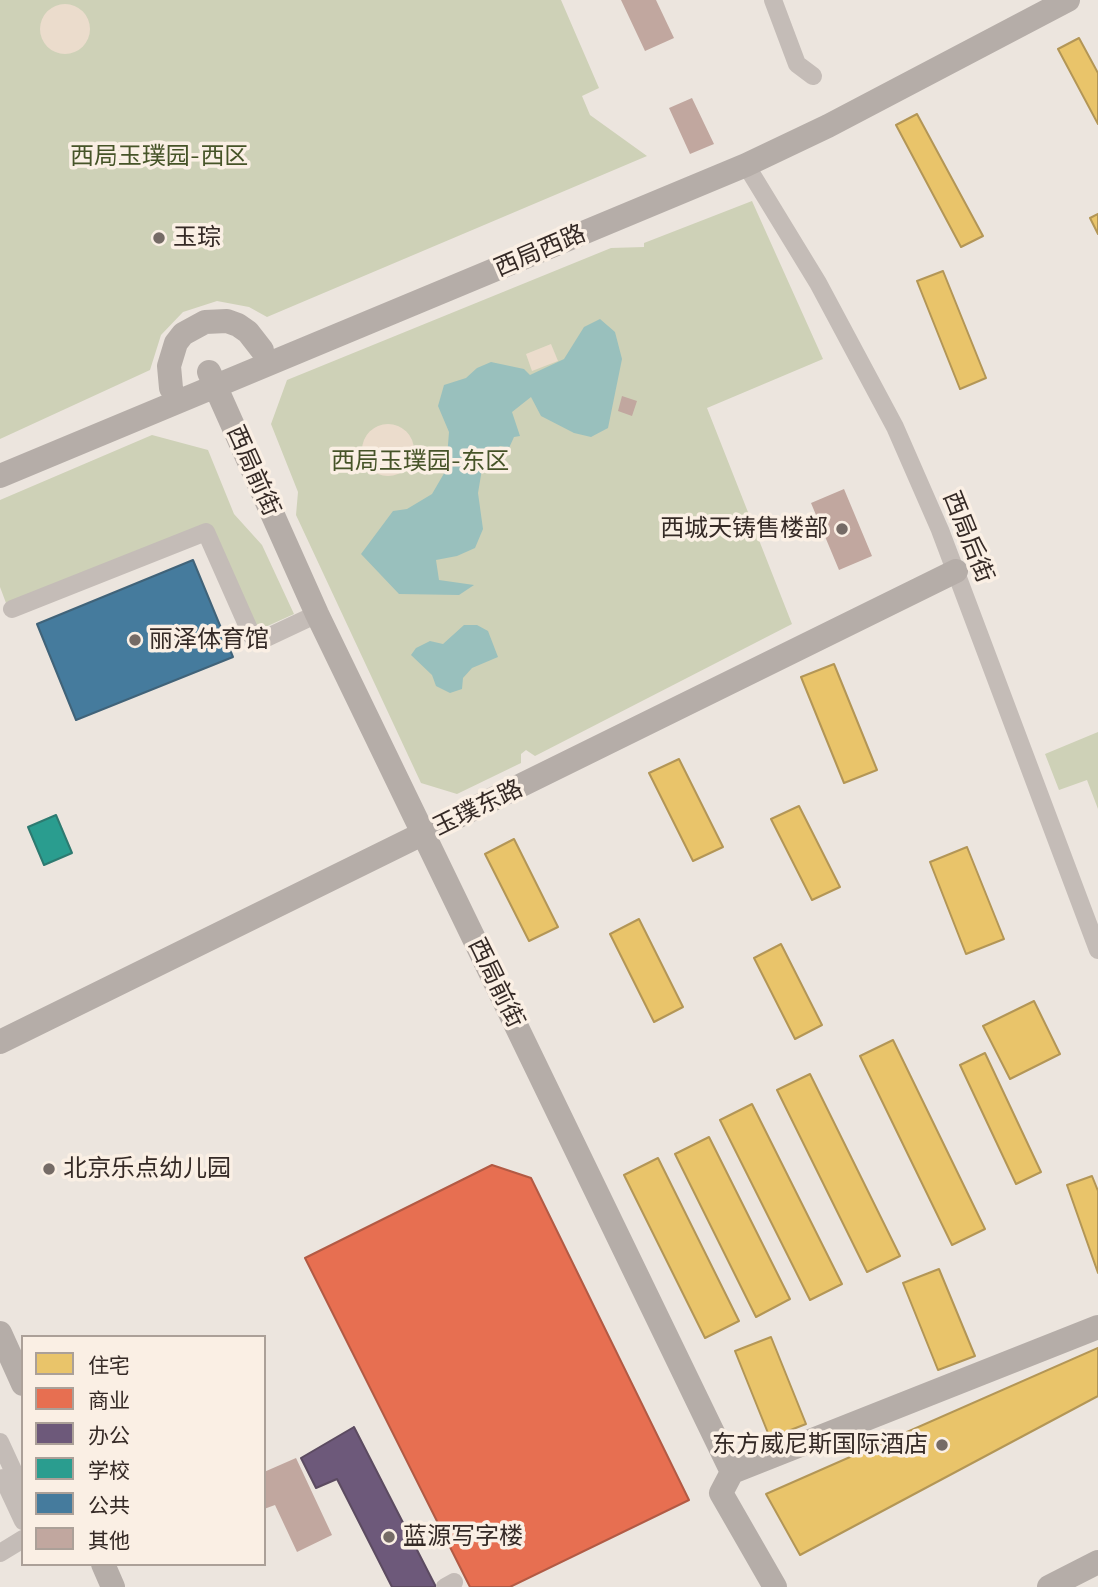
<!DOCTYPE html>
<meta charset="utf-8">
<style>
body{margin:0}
#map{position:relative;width:1098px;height:1587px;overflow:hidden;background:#ece5de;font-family:Mulish,"Noto Sans SC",sans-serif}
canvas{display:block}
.legend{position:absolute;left:21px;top:1335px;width:245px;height:231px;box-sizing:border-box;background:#faefe4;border:2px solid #aba098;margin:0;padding:9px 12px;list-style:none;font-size:21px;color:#352a26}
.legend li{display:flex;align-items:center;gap:14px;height:35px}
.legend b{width:35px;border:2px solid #aba098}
</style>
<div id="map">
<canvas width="1098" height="1587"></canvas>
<ul class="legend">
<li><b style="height:19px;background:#e9c46a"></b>住宅</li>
<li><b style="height:19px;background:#e76f51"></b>商业</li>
<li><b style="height:19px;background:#6d597a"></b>办公</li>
<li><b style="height:19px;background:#2a9d8f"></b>学校</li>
<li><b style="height:19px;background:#457b9d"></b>公共</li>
<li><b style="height:19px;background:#c1a79f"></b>其他</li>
</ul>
</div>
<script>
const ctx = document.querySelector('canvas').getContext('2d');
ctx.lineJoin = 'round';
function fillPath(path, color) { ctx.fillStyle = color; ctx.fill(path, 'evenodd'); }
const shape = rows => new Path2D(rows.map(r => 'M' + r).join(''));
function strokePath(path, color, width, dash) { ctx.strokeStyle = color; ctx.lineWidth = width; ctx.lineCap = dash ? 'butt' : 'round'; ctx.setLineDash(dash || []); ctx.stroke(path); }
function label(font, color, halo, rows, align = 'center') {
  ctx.font = font + ' Mulish,"Noto Sans SC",sans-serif'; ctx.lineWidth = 7; ctx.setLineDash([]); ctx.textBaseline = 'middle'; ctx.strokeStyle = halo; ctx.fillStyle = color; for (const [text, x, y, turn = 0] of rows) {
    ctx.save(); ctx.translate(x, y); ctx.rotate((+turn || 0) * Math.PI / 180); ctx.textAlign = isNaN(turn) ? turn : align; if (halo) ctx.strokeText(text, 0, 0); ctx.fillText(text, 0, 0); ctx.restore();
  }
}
const green = shape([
 [0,0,561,0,599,88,582,96,590,115,647,156,267,317,249,307,217,301,183,312,161,335,150,370,0,439],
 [752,201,823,359,707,408,792,624,535,756,526,750,521,754,521,763,457,794,421,783,296,515,298,492,271,424,287,380,611,248,644,247,644,243],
 [152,435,208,450,234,514,262,545,294,614,261,629,254,628,208,525,6,603,0,587,0,500],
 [1098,732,1098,809,1087,780,1059,790,1045,754]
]);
const plaza = shape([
 '40 29a25 25 0 1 1 50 0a25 25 0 1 1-50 0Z',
 [551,344,558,361,532,371,526,354],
 '362 450a26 26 0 1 1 52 0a26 26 0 1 1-52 0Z'
]);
const water = shape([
 [600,319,615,332,622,359,608,428,591,437,574,433,541,416,531,397,512,412,520,436,514,437,509,448,500,446,483,463,478,493,483,529,475,548,457,556,436,560,439,580,474,585,459,595,399,594,361,554,393,511,407,509,432,494,446,470,449,432,438,406,444,385,466,378,477,368,491,362,524,369,530,375,564,359,584,327],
 [464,625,477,625,488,631,498,657,472,668,463,678,462,689,450,693,436,686,432,675,411,655,416,648,430,641,443,644]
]);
const homes = shape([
 [1079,38,1098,73,1098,124,1058,49,1079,38],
 [917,114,983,236,961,247,896,125,917,114],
 [1098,214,1098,234,1090,218,1098,214],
 [943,271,986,378,960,389,917,281,943,271],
 [834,664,877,770,844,783,801,677,834,664],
 [679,759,723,847,693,861,649,773,679,759],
 [799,806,840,887,812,900,771,819,799,806],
 [514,839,558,927,529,941,485,854,514,839],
 [967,847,1004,939,966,954,930,862,967,847],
 [639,919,683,1007,654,1022,610,934,639,919],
 [781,944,822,1025,795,1039,754,958,781,944],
 [1034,1001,1060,1054,1010,1079,983,1026,1034,1001],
 [893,1040,985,1229,952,1245,860,1056,893,1040],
 [985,1053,1041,1172,1016,1184,960,1065,985,1053],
 [810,1074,900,1256,867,1272,777,1090,810,1074],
 [752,1104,842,1284,810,1300,720,1120,752,1104],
 [709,1137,790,1299,756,1317,675,1154,709,1137],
 [658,1158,739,1321,705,1338,624,1175,658,1158],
 [1092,1176,1098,1191,1098,1273,1067,1185,1092,1176],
 [939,1269,975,1356,938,1370,903,1283,939,1269],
 [771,1337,806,1424,770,1438,735,1351,771,1337],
 [1098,1348,1098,1396,800,1555,766,1494,1098,1348]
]);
const shops = shape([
 [492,1165,531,1178,689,1500,510,1587,470,1587,305,1258,492,1165]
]);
const offices = shape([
 [354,1427,436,1587,392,1587,337,1479,316,1488,301,1458,354,1427]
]);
const schools = shape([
 [56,815,72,853,44,865,28,827,56,815]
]);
const public = shape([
 [193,560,233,657,76,720,37,624,193,560]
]);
const building = shape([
 [621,0,656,0,674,38,645,51],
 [692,98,714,144,690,154,669,108],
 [622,396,637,401,632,416,618,411],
 [844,489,872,556,839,570,811,503],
 [296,1458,332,1535,297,1552,275,1505,264,1509,264,1472]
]);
const street = shape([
 [773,0,797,64,813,76],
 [746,165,818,283,895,427,940,530,1098,950],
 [12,609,206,532,252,636,266,638,317,614],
 [0,1442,23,1492],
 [3,1478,23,1521],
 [0,1553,23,1539],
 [445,1587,454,1582]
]);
const secondary = shape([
 [209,372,317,614,732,1472,721,1493,775,1587],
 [171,388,169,366,176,343,183,334,205,322,227,321,238,325,248,332,262,350],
 [0,476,746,165,828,126,1068,0],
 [0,1042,956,571],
 [0,1333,23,1384],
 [732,1472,1098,1327],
 [103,1564,113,1587],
 [1049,1587,1098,1562]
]);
const markers = [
 [159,238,7,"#756b66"],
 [842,529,7,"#756b66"],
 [135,640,7,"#756b66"],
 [49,1169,7,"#756b66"],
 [942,1445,7,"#756b66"],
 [389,1537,7,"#756b66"]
];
const parkNames = [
 ["西局玉璞园-西区",159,157],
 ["西局玉璞园-东区",420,462]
];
const poiNames = [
 ["玉琮",173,238],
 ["西城天铸售楼部",828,529,"right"],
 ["丽泽体育馆",149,640],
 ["北京乐点幼儿园",63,1169],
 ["东方威尼斯国际酒店",928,1445,"right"],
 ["蓝源写字楼",403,1537]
];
const streetNames = [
 ["西局西路",540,251,-23],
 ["西局前街",253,471,66],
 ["西局后街",968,537,68],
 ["玉璞东路",478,808,-26],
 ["西局前街",496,983,64]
];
fillPath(green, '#ced1b7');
fillPath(plaza, '#ebdccc');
fillPath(water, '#99c0bd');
fillPath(homes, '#e9c46a');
strokePath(homes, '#b39656', 2);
fillPath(shops, '#e76f51');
strokePath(shops, '#b25a44', 2);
fillPath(offices, '#6d597a');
strokePath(offices, '#5c4b61', 2);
fillPath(schools, '#2a9d8f');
strokePath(schools, '#2d7a70', 2);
fillPath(public, '#457b9d');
strokePath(public, '#406379', 2);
fillPath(building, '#c1a79f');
strokePath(street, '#c4bcb7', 18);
strokePath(secondary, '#b5ada8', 24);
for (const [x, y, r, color] of markers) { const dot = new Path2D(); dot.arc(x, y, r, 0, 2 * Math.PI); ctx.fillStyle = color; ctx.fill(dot); strokePath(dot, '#faefe4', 2.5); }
label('24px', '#465428', '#faefe4', parkNames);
label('24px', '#352a26', '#faefe4', poiNames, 'left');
label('24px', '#352a26', '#faefe4', streetNames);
</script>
